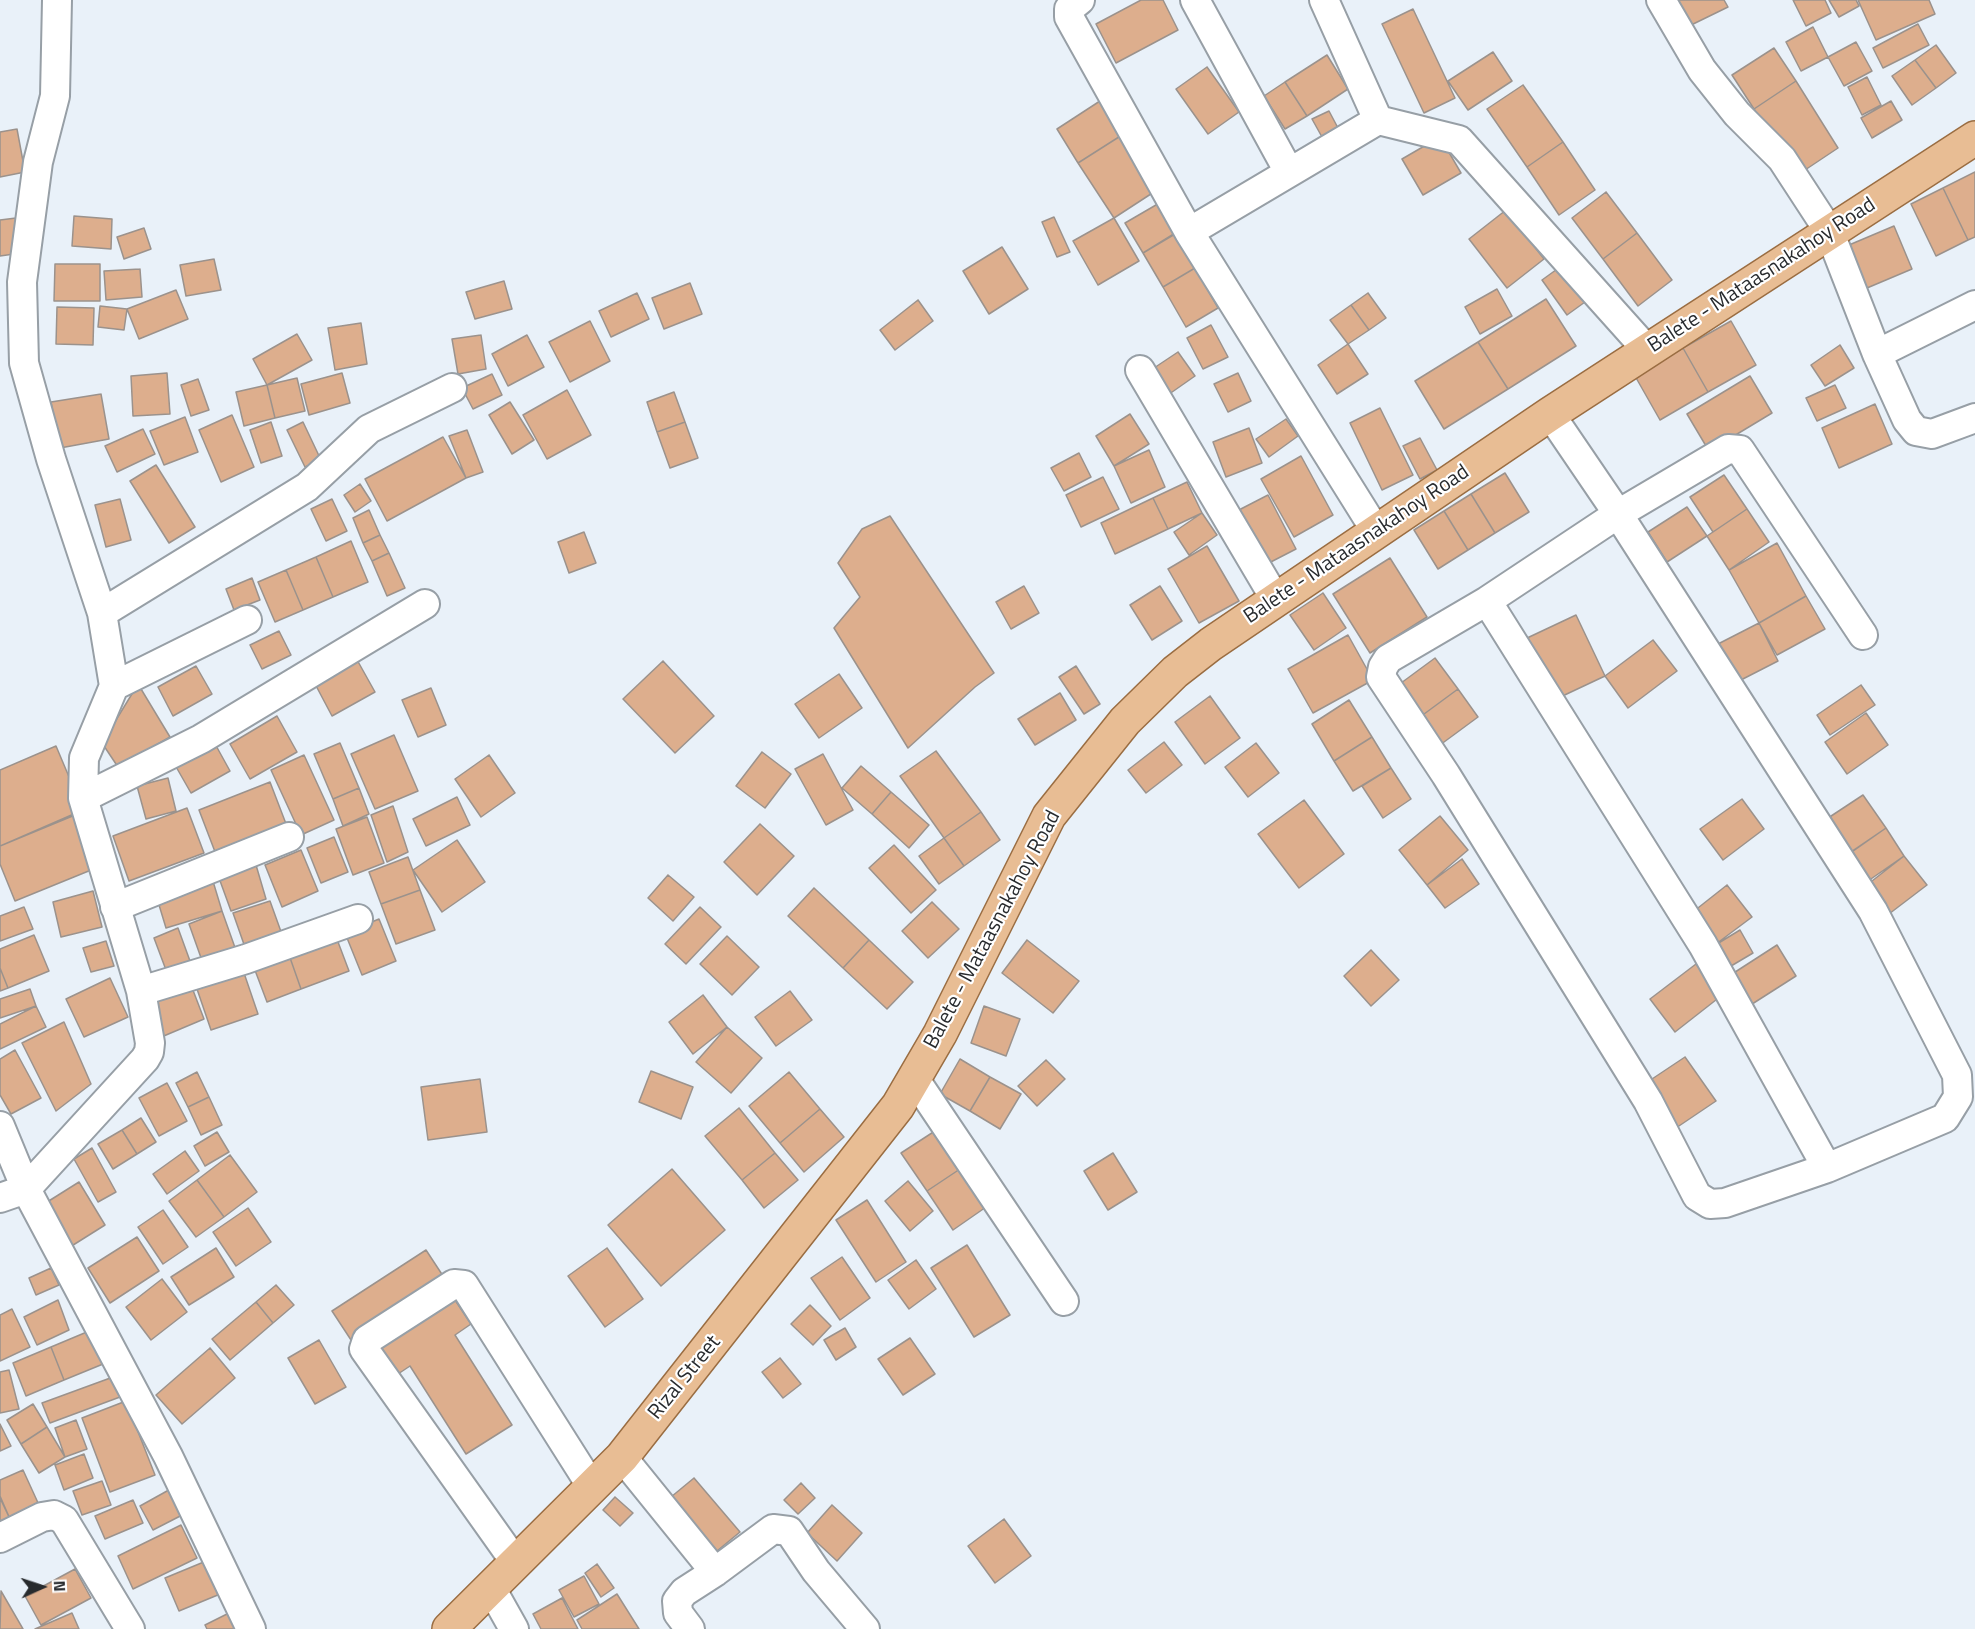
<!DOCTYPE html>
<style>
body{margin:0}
#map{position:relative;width:1975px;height:1629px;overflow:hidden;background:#e9f1f9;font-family:"Titillium Web",sans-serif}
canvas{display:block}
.north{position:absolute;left:12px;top:1557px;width:60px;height:60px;-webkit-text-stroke:4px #fff;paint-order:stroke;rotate:87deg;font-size:16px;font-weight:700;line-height:24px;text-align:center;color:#282b2e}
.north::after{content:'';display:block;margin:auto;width:21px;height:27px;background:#282b2e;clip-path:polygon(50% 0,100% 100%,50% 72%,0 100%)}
</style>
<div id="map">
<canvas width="1975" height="1629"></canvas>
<div class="north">N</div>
</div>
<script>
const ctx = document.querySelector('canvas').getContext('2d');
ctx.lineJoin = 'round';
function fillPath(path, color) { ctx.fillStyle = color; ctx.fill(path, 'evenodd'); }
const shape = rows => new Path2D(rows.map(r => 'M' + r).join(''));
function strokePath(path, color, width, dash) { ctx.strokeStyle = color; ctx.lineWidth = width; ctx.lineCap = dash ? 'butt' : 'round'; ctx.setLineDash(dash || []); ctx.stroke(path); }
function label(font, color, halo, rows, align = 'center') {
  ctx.font = font + ' "Titillium Web",sans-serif'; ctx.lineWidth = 4.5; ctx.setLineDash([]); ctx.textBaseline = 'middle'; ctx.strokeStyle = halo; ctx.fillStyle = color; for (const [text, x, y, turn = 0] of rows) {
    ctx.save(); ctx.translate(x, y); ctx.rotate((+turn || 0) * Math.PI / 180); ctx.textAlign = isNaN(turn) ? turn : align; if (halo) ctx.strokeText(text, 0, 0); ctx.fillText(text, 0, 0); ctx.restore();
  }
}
const building = shape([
 [1141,0,1163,0,1178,30,1116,63,1096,24,1141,0],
 [1672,0,1724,0,1728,7,1685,28,1672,0],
 [1793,0,1825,0,1831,13,1806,26,1793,0],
 [1829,0,1856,0,1859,6,1839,17,1829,0],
 [1858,0,1929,0,1935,14,1876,40,1858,0],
 [1413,9,1455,98,1424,113,1382,24,1413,9],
 [1918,24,1929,45,1883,68,1873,48,1918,24],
 [1813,27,1828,57,1801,71,1786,42,1813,27],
 [1856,42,1872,71,1844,86,1828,57,1856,42],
 [1936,45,1956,73,1936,88,1915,60,1936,45],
 [1774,48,1796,81,1754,109,1732,75,1774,48],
 [1493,52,1512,81,1468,110,1448,81,1493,52],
 [1327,55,1348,89,1307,116,1285,82,1327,55],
 [1915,60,1936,88,1912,105,1892,76,1915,60],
 [1207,67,1239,112,1208,134,1176,89,1207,67],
 [1867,77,1881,105,1862,115,1848,87,1867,77],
 [1796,81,1838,148,1796,176,1754,109,1796,81],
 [1285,82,1307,116,1285,129,1264,96,1285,82],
 [1523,85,1563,142,1527,167,1487,109,1523,85],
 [1100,101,1122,135,1078,163,1057,129,1100,101],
 [1891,101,1902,120,1872,138,1861,118,1891,101],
 [1329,111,1338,128,1322,137,1312,119,1329,111],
 [17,129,25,172,0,177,0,132,17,129],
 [1122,135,1157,190,1114,218,1078,163,1122,135],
 [1440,137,1461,173,1423,195,1402,159,1440,137],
 [1563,142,1595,190,1559,215,1527,167,1563,142],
 [1975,172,1975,237,1968,240,1943,188,1975,172],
 [1943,188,1968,240,1936,256,1911,204,1943,188],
 [1606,192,1637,233,1603,259,1572,218,1606,192],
 [1168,198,1185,227,1143,253,1125,223,1168,198],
 [1506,210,1544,259,1507,288,1469,239,1506,210],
 [74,216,112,219,111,249,72,246,74,216],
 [1054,217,1070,252,1057,257,1042,222,1054,217],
 [16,218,21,253,0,256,0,220,16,218],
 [1114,218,1139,261,1098,285,1073,241,1114,218],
 [1894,226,1912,269,1867,288,1849,245,1894,226],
 [144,228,151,249,124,259,117,237,144,228],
 [1637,233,1672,280,1638,306,1603,259,1637,233],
 [1175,234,1195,268,1163,287,1143,253,1175,234],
 [1002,247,1028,289,989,314,963,271,1002,247],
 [214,259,221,290,186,296,180,265,214,259],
 [55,264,100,264,100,301,54,301,55,264],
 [1560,267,1585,302,1567,315,1542,280,1560,267],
 [1195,268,1218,308,1186,327,1163,287,1195,268],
 [140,269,142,297,106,300,104,271,140,269],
 [504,281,512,309,475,319,466,292,504,281],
 [690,283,702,314,664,329,652,298,690,283],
 [1497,289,1512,316,1480,334,1465,307,1497,289],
 [176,290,188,319,139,339,127,309,176,290],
 [637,293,649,319,611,337,599,311,637,293],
 [1368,293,1386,318,1369,330,1351,305,1368,293],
 [1546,299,1576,346,1508,389,1478,342,1546,299],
 [918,300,933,321,895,350,880,330,918,300],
 [1351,305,1369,330,1348,344,1330,320,1351,305],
 [100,306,127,309,124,330,98,327,100,306],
 [57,307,94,308,93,345,56,344,57,307],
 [590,321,610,361,570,382,549,342,590,321],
 [1731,321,1756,365,1708,392,1683,348,1731,321],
 [361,323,367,364,335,370,328,328,361,323],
 [1211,325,1228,357,1203,369,1187,338,1211,325],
 [297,334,312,360,267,385,253,359,297,334],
 [481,335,486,369,458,374,452,339,481,335],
 [527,335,544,367,508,386,492,354,527,335],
 [1478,342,1508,389,1444,429,1415,381,1478,342],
 [1348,344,1368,374,1337,394,1318,365,1348,344],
 [1840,345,1854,368,1825,386,1811,365,1840,345],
 [1683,348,1708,392,1660,420,1635,376,1683,348],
 [1178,352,1195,376,1165,397,1148,372,1178,352],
 [167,373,170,414,133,416,131,376,167,373],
 [342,373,350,403,309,415,301,384,342,373],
 [1238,373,1251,401,1228,412,1214,384,1238,373],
 [492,374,502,395,473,409,462,388,492,374],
 [1750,376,1772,413,1709,451,1687,414,1750,376],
 [297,378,305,411,275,418,267,385,297,378],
 [198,379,209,410,191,416,181,385,198,379],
 [267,385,275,418,244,426,236,392,267,385],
 [1835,385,1846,408,1817,421,1806,398,1835,385],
 [567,390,591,435,547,459,523,415,567,390],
 [674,392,685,422,657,432,647,402,674,392],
 [101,394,109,439,60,448,51,402,101,394],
 [510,402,534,440,512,454,489,415,510,402],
 [1875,404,1892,444,1839,468,1822,428,1875,404],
 [1380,408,1413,475,1382,490,1350,423,1380,408],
 [1130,414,1149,444,1114,466,1096,436,1130,414],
 [232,415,254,467,221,482,199,430,232,415],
 [185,417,198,452,164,465,150,431,185,417],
 [1286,419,1298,436,1269,457,1256,439,1286,419],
 [271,422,282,456,261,463,250,430,271,422],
 [303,422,321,460,305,467,287,430,303,422],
 [685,422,698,458,670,468,657,432,685,422],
 [1249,428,1262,463,1226,477,1213,442,1249,428],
 [143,429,155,454,117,472,105,446,143,429],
 [467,430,483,472,466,478,449,436,467,430],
 [443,437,466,478,387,521,365,479,443,437],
 [1420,438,1437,470,1420,479,1403,446,1420,438],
 [1149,450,1165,487,1131,503,1114,466,1149,450],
 [1079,453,1091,477,1064,491,1051,468,1079,453],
 [1301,456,1333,515,1294,537,1261,479,1301,456],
 [156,465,195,527,169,543,130,481,156,465],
 [1505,473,1529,512,1495,533,1471,494,1505,473],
 [1724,475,1747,509,1713,532,1690,497,1724,475],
 [1103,477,1119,509,1081,527,1066,495,1103,477],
 [1187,482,1202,513,1168,529,1153,498,1187,482],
 [360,484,371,501,355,512,344,495,360,484],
 [1471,494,1495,533,1468,550,1444,511,1471,494],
 [1268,495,1296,549,1263,566,1235,512,1268,495],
 [1153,498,1168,529,1115,554,1101,523,1153,498],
 [120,499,131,540,106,547,95,505,120,499],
 [332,499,347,531,326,541,311,509,332,499],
 [1687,507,1707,536,1667,562,1648,532,1687,507],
 [1747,509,1769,542,1729,570,1707,536,1747,509],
 [369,510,380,535,363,543,353,518,369,510],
 [1444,511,1468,550,1438,569,1414,530,1444,511],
 [1202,513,1217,535,1189,555,1174,532,1202,513],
 [890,516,994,673,975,687,908,748,834,628,860,597,838,563,862,529,890,516],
 [584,532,596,563,569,573,558,542,584,532],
 [380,535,389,553,372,561,363,543,380,535],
 [351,541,368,582,333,597,316,557,351,541],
 [1777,543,1806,596,1759,623,1729,570,1777,543],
 [1207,546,1239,601,1199,623,1168,569,1207,546],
 [389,553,405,588,387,596,372,561,389,553],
 [316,557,333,597,303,610,286,570,316,557],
 [1390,558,1427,617,1370,653,1333,594,1390,558],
 [286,570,303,610,275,622,258,582,286,570],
 [252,578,260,600,234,610,226,589,252,578],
 [1024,586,1039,613,1011,629,996,602,1024,586],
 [1160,586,1182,621,1152,640,1130,605,1160,586],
 [1323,593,1346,628,1314,650,1290,615,1323,593],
 [1806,596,1825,629,1777,655,1759,623,1806,596],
 [1576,615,1605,676,1554,700,1525,639,1576,615],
 [1759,623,1778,661,1737,682,1718,644,1759,623],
 [279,631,291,655,262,669,250,645,279,631],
 [1348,635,1373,680,1313,713,1288,669,1348,635],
 [1653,640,1677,671,1628,708,1605,676,1653,640],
 [356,658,375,692,332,716,314,682,356,658],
 [1435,658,1458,689,1420,717,1397,686,1435,658],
 [663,661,714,716,675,753,623,699,663,661],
 [196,666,212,694,173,716,158,687,196,666],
 [1076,666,1100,704,1084,714,1059,677,1076,666],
 [839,674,862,708,819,738,795,704,839,674],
 [138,684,170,737,118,767,102,743,138,684],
 [1861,685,1875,705,1830,735,1817,715,1861,685],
 [431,688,446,725,418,737,402,700,431,688],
 [1458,689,1478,717,1440,745,1420,717,1458,689],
 [1060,693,1076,720,1035,745,1018,719,1060,693],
 [1210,696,1240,738,1205,764,1175,722,1210,696],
 [1349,700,1372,737,1334,761,1312,724,1349,700],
 [1866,713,1888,745,1847,774,1825,742,1866,713],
 [277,716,297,752,250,779,230,744,277,716],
 [394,735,418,791,375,809,351,754,394,735],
 [1372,737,1391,768,1353,791,1334,761,1372,737],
 [214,742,230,771,191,793,175,765,214,742],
 [1164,742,1182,765,1146,793,1128,770,1164,742],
 [340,743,359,788,333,799,314,754,340,743],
 [1256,743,1279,773,1248,797,1225,767,1256,743],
 [56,746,83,810,0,846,0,770,56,746],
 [936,751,981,812,944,838,900,776,936,751],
 [762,752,791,774,765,808,736,786,762,752],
 [823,754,853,810,826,825,795,769,823,754],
 [304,755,334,820,301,835,271,770,304,755],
 [489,755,515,793,481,817,455,779,489,755],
 [861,766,891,792,872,814,842,788,861,766],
 [1391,768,1411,799,1383,818,1362,786,1391,768],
 [168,778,176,811,146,819,137,786,168,778],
 [270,782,288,829,217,857,199,810,270,782],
 [359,788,369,814,343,826,333,799,359,788],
 [891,792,929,825,909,848,872,814,891,792],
 [1863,795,1886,828,1842,858,1819,824,1863,795],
 [457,797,470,825,426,846,413,819,457,797],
 [1742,799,1764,829,1723,860,1700,829,1742,799],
 [1304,800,1344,854,1299,888,1258,834,1304,800],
 [393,806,408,852,387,862,371,815,393,806],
 [187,808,204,853,129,881,113,836,187,808],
 [981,812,1000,840,964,866,944,838,981,812],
 [75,815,96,868,15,901,0,864,0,846,75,815],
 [1440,816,1468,850,1427,885,1399,850,1440,816],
 [367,817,384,863,353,875,336,829,367,817],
 [760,824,794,856,757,895,724,862,760,824],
 [1886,828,1904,856,1868,881,1849,854,1886,828],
 [334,837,348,872,321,883,307,848,334,837],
 [944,838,964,866,939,884,919,856,944,838],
 [457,840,485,882,442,912,413,870,457,840],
 [894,845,936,890,911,913,869,868,894,845],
 [301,850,318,891,282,907,265,865,301,850],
 [1904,856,1927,885,1885,917,1863,888,1904,856],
 [408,857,420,890,381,904,369,872,408,857],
 [1462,859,1479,884,1445,908,1427,885,1462,859],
 [256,865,266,899,231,911,219,878,256,865],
 [668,875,694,897,673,921,648,898,668,875],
 [212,878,222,911,166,928,156,895,212,878],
 [1727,885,1752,917,1712,947,1689,915,1727,885],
 [814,888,869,940,843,968,788,916,814,888],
 [420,890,435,930,396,944,381,904,420,890],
 [93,891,102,927,61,937,53,902,93,891],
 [270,901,284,940,247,953,233,913,270,901],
 [932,902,959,929,928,958,902,931,932,902],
 [24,907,33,929,0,941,0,916,24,907],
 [700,907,721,927,686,964,665,944,700,907],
 [222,911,238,956,205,969,189,924,222,911],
 [379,919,396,961,362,975,345,933,379,919],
 [178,928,190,961,166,970,154,938,178,928],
 [1740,930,1753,953,1726,969,1712,947,1740,930],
 [335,934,349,971,301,989,288,952,335,934],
 [34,935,49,971,8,988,0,968,0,949,34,935],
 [727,936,759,967,732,995,700,964,727,936],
 [869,940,913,982,887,1009,843,968,869,940],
 [1027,940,1079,981,1053,1013,1002,973,1027,940],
 [106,941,114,966,91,972,83,948,106,941],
 [1777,945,1796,976,1749,1006,1729,976,1777,945],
 [1371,950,1399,980,1371,1006,1344,976,1371,950],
 [288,952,301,989,267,1002,253,965,288,952],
 [1696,964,1721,996,1675,1032,1650,999,1696,964],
 [0,968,8,988,0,991,0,968],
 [244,973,258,1014,211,1030,197,989,244,973],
 [110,978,128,1017,84,1037,66,999,110,978],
 [191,985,204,1019,159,1038,146,1003,191,985],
 [30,989,36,1006,0,1018,0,999,30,989],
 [790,991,812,1020,776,1046,755,1017,790,991],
 [703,995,727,1027,693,1054,669,1022,703,995],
 [36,1006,46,1027,0,1049,0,1024,36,1006],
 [984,1006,1020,1019,1006,1056,971,1043,984,1006],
 [64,1022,91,1084,56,1111,22,1043,64,1022],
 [727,1027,762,1058,731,1093,696,1062,727,1027],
 [15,1050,41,1098,11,1114,0,1095,0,1059,15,1050],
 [1685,1057,1716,1101,1673,1130,1643,1085,1685,1057],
 [960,1059,990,1077,970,1111,940,1094,960,1059],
 [1046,1060,1065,1079,1037,1106,1018,1086,1046,1060],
 [651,1071,693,1087,681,1119,639,1102,651,1071],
 [197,1072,209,1097,188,1107,176,1083,197,1072],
 [789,1072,820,1109,780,1143,749,1106,789,1072],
 [990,1077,1021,1094,1000,1129,970,1111,990,1077],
 [480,1079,487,1132,428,1140,421,1087,480,1079],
 [167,1083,187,1121,159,1136,139,1098,167,1083],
 [209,1097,222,1125,201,1135,188,1107,209,1097],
 [739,1108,775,1153,742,1180,705,1136,739,1108],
 [820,1109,844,1137,804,1172,780,1143,820,1109],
 [141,1118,156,1142,137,1154,122,1130,141,1118],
 [938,1129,963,1167,927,1191,901,1153,938,1129],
 [122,1130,137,1154,113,1169,98,1144,122,1130],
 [217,1132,229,1152,205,1166,194,1146,217,1132],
 [92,1148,116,1192,98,1202,74,1159,92,1148],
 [185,1151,199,1171,167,1194,153,1174,185,1151],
 [775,1153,798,1180,764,1208,742,1180,775,1153],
 [1113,1153,1137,1192,1108,1210,1084,1171,1113,1153],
 [230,1155,257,1192,224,1217,197,1180,230,1155],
 [963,1167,989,1205,953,1230,927,1191,963,1167],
 [672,1169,725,1230,661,1286,608,1225,672,1169],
 [197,1180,224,1217,196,1237,169,1201,197,1180],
 [908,1181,933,1211,910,1231,885,1201,908,1181],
 [79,1182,105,1225,70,1247,44,1204,79,1182],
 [867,1200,906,1262,876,1282,836,1220,867,1200],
 [248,1208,271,1242,236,1266,213,1232,248,1208],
 [163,1210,188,1247,163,1264,138,1227,163,1210],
 [137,1237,159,1271,110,1303,88,1268,137,1237],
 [967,1245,1010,1315,974,1337,931,1268,967,1245],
 [216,1248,234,1277,189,1305,171,1277,216,1248],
 [607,1248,643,1299,605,1327,568,1276,607,1248],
 [426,1250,447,1282,353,1343,332,1311,426,1250],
 [842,1257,870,1298,840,1320,811,1278,842,1257],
 [916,1260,936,1289,909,1309,888,1280,916,1260],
 [51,1268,59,1285,36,1295,29,1278,51,1268],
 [162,1279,187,1312,151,1340,126,1307,162,1279],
 [276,1285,294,1305,273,1323,256,1302,276,1285],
 [58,1300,69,1330,37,1345,24,1317,58,1300],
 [455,1300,471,1324,455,1335,512,1425,466,1454,410,1366,398,1374,381,1347,455,1300],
 [256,1302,273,1323,230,1360,212,1339,256,1302],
 [810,1305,831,1326,813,1345,791,1324,810,1305],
 [12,1309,30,1347,0,1361,0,1315,12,1309],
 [845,1328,856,1347,836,1360,824,1340,845,1328],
 [94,1329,108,1362,64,1380,51,1347,94,1329],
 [910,1338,935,1374,903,1395,878,1359,910,1338],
 [319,1340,346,1387,315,1404,288,1358,319,1340],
 [51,1347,64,1380,26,1396,13,1363,51,1347],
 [210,1348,235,1378,182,1424,156,1395,210,1348],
 [780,1358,801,1384,783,1398,762,1372,780,1358],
 [9,1370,19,1409,0,1413,0,1372,9,1370],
 [113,1377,120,1397,50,1423,42,1403,113,1377],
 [126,1401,155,1475,110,1492,82,1418,126,1401],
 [33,1404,47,1427,21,1444,7,1420,33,1404],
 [76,1420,87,1449,65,1457,55,1428,76,1420],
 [0,1424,11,1446,0,1451,0,1424],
 [47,1427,65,1457,39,1473,21,1444,47,1427],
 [84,1454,93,1478,64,1490,55,1465,84,1454],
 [23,1470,39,1505,10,1519,0,1496,0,1480,23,1470],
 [694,1478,740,1532,717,1551,671,1497,694,1478],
 [102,1481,111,1505,82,1515,73,1491,102,1481],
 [801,1483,815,1498,798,1514,784,1500,801,1483],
 [176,1486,190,1511,153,1530,140,1506,176,1486],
 [615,1497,633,1513,620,1526,603,1510,615,1497],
 [0,1498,10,1519,0,1524,0,1498],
 [133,1500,143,1523,105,1539,95,1516,133,1500],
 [832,1505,862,1533,837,1561,807,1533,832,1505],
 [1004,1519,1031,1556,995,1583,968,1546,1004,1519],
 [181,1525,197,1558,133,1589,118,1556,181,1525],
 [211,1559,225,1592,179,1611,165,1578,211,1559],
 [597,1564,614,1588,601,1597,585,1573,597,1564],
 [75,1569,91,1598,41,1625,25,1596,75,1569],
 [584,1576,599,1604,574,1617,559,1590,584,1576],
 [1,1591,23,1629,0,1629,1,1591],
 [617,1594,639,1629,582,1629,577,1620,617,1594],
 [562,1598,578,1629,541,1629,533,1614,562,1598],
 [237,1609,243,1629,207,1629,205,1625,237,1609],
 [72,1613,79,1629,35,1629,72,1613]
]);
const minor = shape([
 [57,0,55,96,38,162,22,282,24,363,51,459,102,613,114,686],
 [1080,0,1069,9,1069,17,1189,232,1376,531],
 [1195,0,1289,172],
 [1324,0,1378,120,1459,140,1648,351],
 [1661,0,1702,70,1737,114,1782,159,1829,231,1877,354,1907,420,1916,431,1932,434,1975,418],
 [1189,232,1378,120],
 [1877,354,1975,305],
 [1140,370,1276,600],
 [1487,601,1703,945,1827,1168,1945,1118,1958,1097,1957,1075,1873,911,1618,514,1550,414],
 [102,613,307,487,369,429,452,388],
 [83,798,201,739,425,604],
 [115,907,289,837],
 [141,991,246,959,358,919],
 [914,1078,1064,1301],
 [0,1126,26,1189,168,1456,251,1629],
 [1827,1168,1725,1203,1710,1204,1697,1196,1648,1101,1446,775,1381,677,1383,667,1388,659,1487,601,1618,514,1728,449,1740,450,1863,635],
 [0,1198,26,1189,145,1059,149,1052,150,1043,141,991,83,798,84,758,114,686,247,620],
 [622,1457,715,1572,684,1592,677,1601,678,1613,690,1629],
 [0,1538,42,1517,54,1515,64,1520,130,1629],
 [516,1563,364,1349,367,1340,454,1284,464,1285,592,1487],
 [715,1572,773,1529,789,1531,816,1571,865,1629],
 [491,1588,514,1629]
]);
const major = shape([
 [449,1629,622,1457,898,1106,940,1034,1049,816,1125,721,1175,672,1211,644,1550,414,1975,138]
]);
const streetNames = [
 ["Balete - Mataasnakahoy Road",1762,276,-33],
 ["Balete - Mataasnakahoy Road",1357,545,-34],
 ["Balete - Mataasnakahoy Road",993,930,-62],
 ["Rizal Street",685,1378,-51]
];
fillPath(building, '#ddae8d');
strokePath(building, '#9b928c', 1.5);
strokePath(minor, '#979fa6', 32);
strokePath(major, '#9a6d42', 36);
strokePath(minor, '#fff', 28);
strokePath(major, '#e8bd94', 33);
label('21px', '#282b2e', '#fff', streetNames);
</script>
